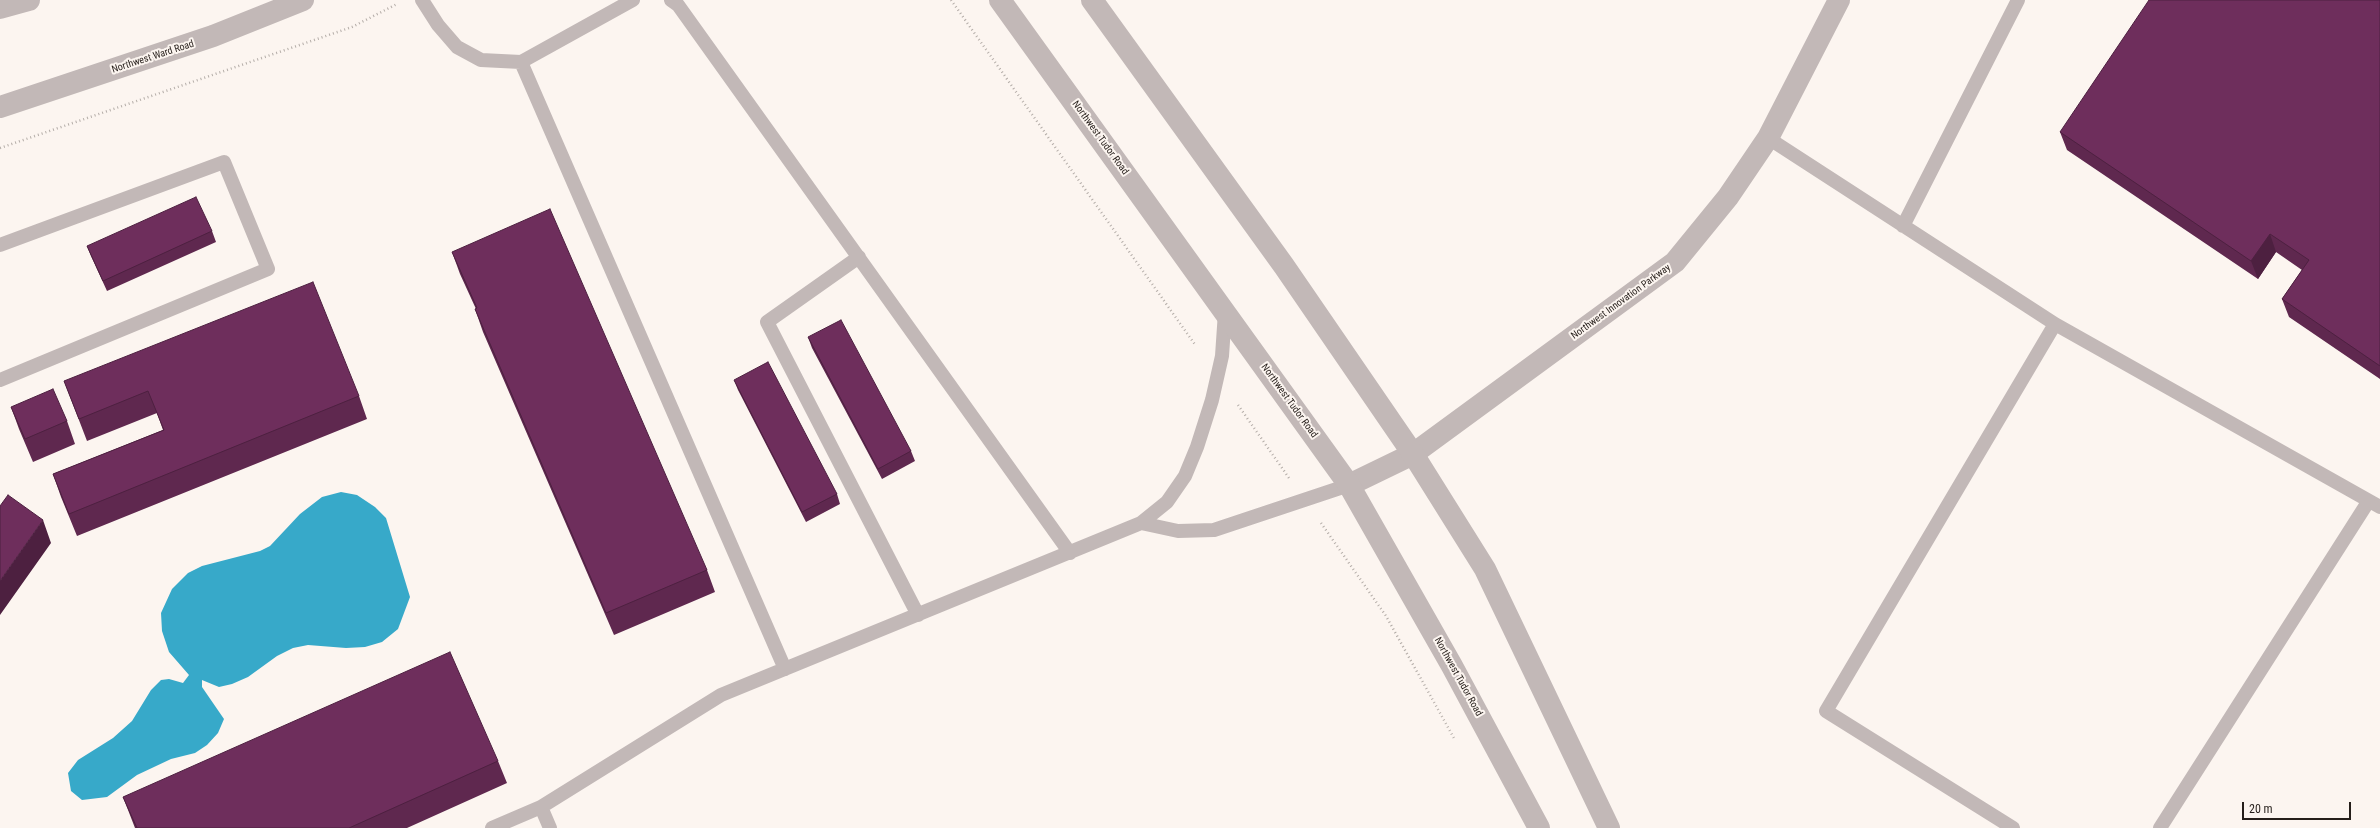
<!DOCTYPE html>
<style>
body{margin:0}
#map{position:relative;width:2380px;height:828px;overflow:hidden;background:#fcf5f0;font-family:"Roboto Condensed",sans-serif}
canvas{display:block}
.scale{position:absolute;left:2242px;top:802px;width:109px;height:18px;box-sizing:border-box;border:2px solid #251e1a;border-top:0;padding-left:5px;font-size:12px;line-height:14px;white-space:nowrap;color:#251e1a;-webkit-text-stroke:3px #fcf5f0;paint-order:stroke}
</style>
<div id="map">
<canvas width="2380" height="828"></canvas>
<div class="scale">20 m</div>
</div>
<script>
const ctx = document.querySelector('canvas').getContext('2d');
ctx.lineJoin = 'round';
function fillPath(path, color) { ctx.fillStyle = color; ctx.fill(path, 'evenodd'); }
const shape = rows => new Path2D(rows.map(r => 'M' + r).join(''));
function strokePath(path, color, width, dash) { ctx.strokeStyle = color; ctx.lineWidth = width; ctx.lineCap = dash ? 'butt' : 'round'; ctx.setLineDash(dash || []); ctx.stroke(path); }
function label(font, color, halo, rows, align = 'center') {
  ctx.font = font + ' "Roboto Condensed",sans-serif'; ctx.lineWidth = 4; ctx.setLineDash([]); ctx.textBaseline = 'middle'; ctx.strokeStyle = halo; ctx.fillStyle = color; for (const [text, x, y, turn = 0] of rows) {
    ctx.save(); ctx.translate(x, y); ctx.rotate((+turn || 0) * Math.PI / 180); ctx.textAlign = isNaN(turn) ? turn : align; if (halo) ctx.strokeText(text, 0, 0); ctx.fillText(text, 0, 0); ctx.restore();
  }
}
const water = shape([
 [341,492,357,495,375,507,386,518,410,597,398,629,382,642,365,647,346,648,308,645,293,648,277,656,248,677,232,684,219,687,202,680,202,687,224,719,218,733,207,745,195,753,171,759,137,775,107,797,82,800,71,791,68,773,78,760,113,738,132,721,151,690,161,680,169,679,183,683,189,675,169,652,162,631,161,613,172,589,188,573,202,566,260,551,270,546,300,514,322,497]
]);
const path = shape([
 [951,0,1196,346],
 [0,148,352,27,397,4],
 [1238,405,1289,478],
 [1321,523,1386,616,1455,740]
]);
const service = shape([
 [422,0,438,25,457,47,481,60,521,62,633,0],
 [671,0,678,5,1070,553],
 [521,62,785,669],
 [1768,138,2055,324,2380,507],
 [1903,226,2018,0],
 [0,245,224,162,268,269,0,380],
 [859,257,767,322,918,615],
 [1141,523,1178,531,1214,530,1349,485],
 [492,828,541,807],
 [550,828,541,807,721,695,1141,523,1167,502,1185,476,1197,447,1212,400,1222,356,1225,312],
 [2013,828,1826,711,2055,324],
 [2160,828,2368,502]
]);
const minor = shape([
 [1349,485,1413,454,1675,262,1728,197,1768,138,1839,0]
]);
const tertiary = shape([
 [1000,0,1349,485,1452,666,1539,828],
 [1092,0,1284,266,1413,454,1485,569,1609,828],
 [0,8,29,0],
 [0,107,213,36,303,0]
]);
const wall = shape([
 [2380,0,2380,379,2289,317,2282,299,2302,270,2276,252,2258,279,2067,150,2060,132],
 [212,231,216,242,107,291,91,256,87,246],
 [452,252,707,570,715,592,614,635,483,332,475,309,476,309,460,274],
 [808,337,911,451,915,461,882,479,812,348],
 [734,380,837,494,840,504,806,522,738,390],
 [64,381,359,396,367,419,77,536,61,497,53,474,163,430,157,413,87,441],
 [11,407,67,421,75,444,33,462,19,429],
 [498,761,507,783,407,828,135,828,123,797]
]);
const shadedWall = shape([
 [2270,234,2276,252,2258,279,2251,261],
 [43,520,51,543,0,615,0,581]
]);
const building = shape([
 [2149,0,2380,0,2380,366,2282,299,2309,260,2270,234,2251,261,2060,132,2149,0],
 [196,197,212,231,103,281,87,246,196,197],
 [550,209,707,570,606,613,475,309,477,308,452,252,550,209],
 [313,282,359,396,69,514,53,474,164,430,148,391,79,419,64,381,313,282],
 [841,320,911,451,878,469,808,337,841,320],
 [768,362,837,494,802,512,734,380,768,362],
 [53,389,67,421,25,439,11,407,53,389],
 [8,495,43,520,0,581,0,506,8,495],
 [450,652,498,761,349,828,137,828,123,797,450,652]
]);
const streetNames = [
 ["Northwest Ward Road",153,57,-18],
 ["Northwest Tudor Road",1100,138,54],
 ["Northwest Innovation Parkway",1621,302,-36],
 ["Northwest Tudor Road",1289,401,54],
 ["Northwest Tudor Road",1458,677,61]
];
fillPath(water, '#37a9c9');
strokePath(path, '#b4ada8', 2.5, [1, 3]);
strokePath(service, '#c2b8b7', 14);
strokePath(minor, '#c2b8b7', 22);
strokePath(tertiary, '#c2b8b7', 22);
fillPath(wall, '#5f284f');
fillPath(shadedWall, '#4d2040');
fillPath(building, '#6e2e5c');
strokePath(building, '#4d2040', 1);
label('10px', '#251e1a', '#fcf5f0', streetNames);
</script>
